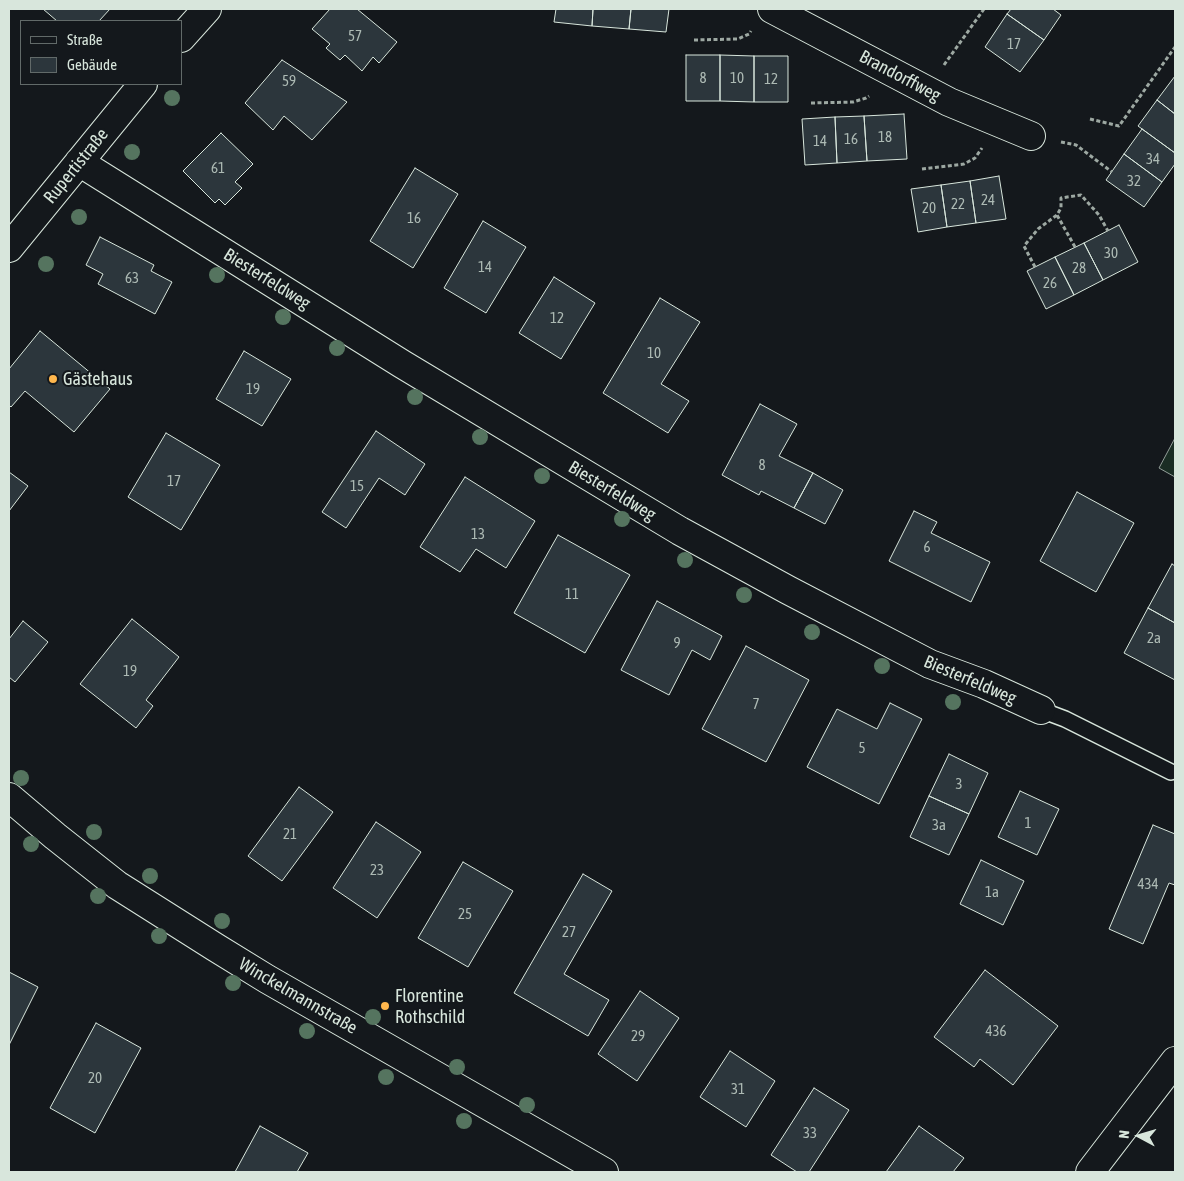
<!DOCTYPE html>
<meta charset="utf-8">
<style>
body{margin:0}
#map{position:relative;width:1184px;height:1181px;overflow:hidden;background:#14181c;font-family:"Asap Condensed",sans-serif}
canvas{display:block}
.frame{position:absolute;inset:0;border:10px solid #d8e6dc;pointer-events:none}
.legend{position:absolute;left:20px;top:20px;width:162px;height:65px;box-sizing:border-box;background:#14181c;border:1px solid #626a69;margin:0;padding:6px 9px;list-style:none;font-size:15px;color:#d8e6dc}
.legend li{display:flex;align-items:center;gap:10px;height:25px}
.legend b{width:25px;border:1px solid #626a69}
.north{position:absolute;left:1114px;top:1111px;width:50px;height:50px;-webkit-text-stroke:4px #14181c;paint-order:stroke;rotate:276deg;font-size:14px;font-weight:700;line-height:20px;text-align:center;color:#d8e6dc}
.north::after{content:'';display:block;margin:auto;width:18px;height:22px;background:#d8e6dc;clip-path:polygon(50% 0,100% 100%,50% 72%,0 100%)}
</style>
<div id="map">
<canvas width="1184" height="1181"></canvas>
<div class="frame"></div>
<ul class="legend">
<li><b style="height:6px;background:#14181c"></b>Straße</li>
<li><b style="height:14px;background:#2c363c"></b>Gebäude</li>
</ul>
<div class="north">N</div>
</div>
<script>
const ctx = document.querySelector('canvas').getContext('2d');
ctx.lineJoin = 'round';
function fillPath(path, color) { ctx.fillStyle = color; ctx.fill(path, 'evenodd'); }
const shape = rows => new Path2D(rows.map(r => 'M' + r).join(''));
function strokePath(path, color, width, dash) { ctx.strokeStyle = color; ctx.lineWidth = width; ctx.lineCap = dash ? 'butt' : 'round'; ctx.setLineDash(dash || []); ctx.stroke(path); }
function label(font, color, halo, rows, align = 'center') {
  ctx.font = font + ' "Asap Condensed",sans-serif'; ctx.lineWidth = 4; ctx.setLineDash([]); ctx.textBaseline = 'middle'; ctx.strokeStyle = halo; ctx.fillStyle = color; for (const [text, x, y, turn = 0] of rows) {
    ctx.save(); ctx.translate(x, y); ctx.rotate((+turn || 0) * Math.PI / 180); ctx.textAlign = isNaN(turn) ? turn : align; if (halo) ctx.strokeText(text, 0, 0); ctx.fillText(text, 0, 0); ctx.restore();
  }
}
const green = shape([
 [1175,438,1175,477,1159,468,1175,438]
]);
const building = shape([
 [43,9,110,9,99,21,57,21,43,9],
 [330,9,357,9,397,42,379,63,373,57,362,71,345,55,340,60,326,48,330,44,312,29,330,9],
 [556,9,593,9,592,26,554,22,556,9],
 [593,9,631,9,629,29,592,26,593,9],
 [631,9,669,9,666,32,629,29,631,9],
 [1011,9,1053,9,1061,15,1044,40,1007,14,1011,9],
 [1007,14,1044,40,1020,72,985,47,1007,14],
 [686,55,720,55,720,101,686,101,686,55],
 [720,55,754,56,754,102,720,101,720,55],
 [754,56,788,56,788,102,754,102,754,56],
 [282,60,347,102,312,140,284,116,273,130,245,103,282,60],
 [1175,76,1175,114,1157,100,1175,76],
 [1157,100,1175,114,1175,153,1138,126,1157,100],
 [904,114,907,159,867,161,864,116,904,114],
 [864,116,867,161,837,163,835,117,864,116],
 [835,117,837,163,805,165,802,119,835,117],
 [1142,129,1175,153,1175,164,1162,182,1124,154,1142,129],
 [221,133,253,164,235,182,242,188,225,205,219,199,215,203,183,171,221,133],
 [1124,154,1162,182,1144,207,1106,180,1124,154],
 [415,168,458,194,413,268,370,241,415,168],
 [999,176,1006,219,976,223,970,181,999,176],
 [970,181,976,223,947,227,941,185,970,181],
 [941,185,947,227,918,232,911,189,941,185],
 [483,221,526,247,486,313,444,288,483,221],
 [1119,225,1138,262,1103,280,1084,243,1119,225],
 [100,237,154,265,151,271,172,282,155,314,98,284,103,274,86,265,100,237],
 [1084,243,1103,280,1074,295,1055,257,1084,243],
 [1055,257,1074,295,1046,309,1027,271,1055,257],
 [554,277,595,303,561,359,519,333,554,277],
 [660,298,700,322,661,384,689,401,668,433,603,393,660,298],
 [40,331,110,389,74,432,25,391,11,407,9,405,9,369,40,331],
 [244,351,291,379,262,426,216,399,244,351],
 [760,404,797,424,779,456,813,473,794,508,761,491,759,495,722,475,760,404],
 [376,431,425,464,405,495,379,478,346,528,322,512,376,431],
 [166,433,220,465,181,530,128,497,166,433],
 [9,472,28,486,9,511,9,472],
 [813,473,843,490,825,524,794,508,813,473],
 [465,477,535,521,506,568,476,549,460,572,420,547,465,477],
 [1077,492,1134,523,1096,592,1040,561,1077,492],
 [914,511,937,522,931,533,990,562,971,602,889,561,914,511],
 [558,535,630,575,585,653,514,613,558,535],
 [1172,564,1175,566,1175,623,1148,608,1172,564],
 [657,601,722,636,710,660,692,650,669,695,621,670,657,601],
 [1148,608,1175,623,1175,680,1124,653,1148,608],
 [132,619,179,657,146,700,153,706,136,728,80,684,132,619],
 [23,621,48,642,15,682,9,677,9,639,23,621],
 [746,646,809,680,766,762,702,729,746,646],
 [890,703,922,719,879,804,807,767,837,709,877,729,890,703],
 [949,754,988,773,969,814,929,796,949,754],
 [299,787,333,812,282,881,248,856,299,787],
 [1020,791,1059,809,1037,855,998,837,1020,791],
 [929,796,969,814,949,855,910,837,929,796],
 [376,822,421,852,377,918,333,888,376,822],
 [1153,825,1175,834,1175,885,1169,883,1143,944,1109,929,1153,825],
 [981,860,1024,881,1003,925,960,904,981,860],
 [463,862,513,891,468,967,418,938,463,862],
 [583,874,612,891,564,974,609,1000,588,1036,514,993,583,874],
 [985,970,1058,1026,1013,1085,980,1059,974,1067,934,1037,985,970],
 [9,972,38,987,9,1045,9,972],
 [640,991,679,1018,637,1081,598,1054,640,991],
 [96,1023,141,1048,95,1133,50,1108,96,1023],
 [730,1051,775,1081,746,1127,700,1097,730,1051],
 [814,1088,849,1110,809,1172,797,1172,771,1155,814,1088],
 [260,1126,308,1153,297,1172,235,1172,260,1126],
 [919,1126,964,1158,953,1172,886,1172,919,1126]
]);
const path = shape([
 [694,40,738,39,749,34,751,31],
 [944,65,984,9],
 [811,103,853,102,866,98,869,96],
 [1090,119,1119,126,1175,47],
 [1061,142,1076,145,1112,172],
 [922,169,964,164,975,158,982,148],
 [1075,247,1057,215,1061,208,1061,198,1081,195,1099,215,1108,231],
 [1035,267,1024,246,1038,229,1057,215]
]);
const service = shape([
 [1041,710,1065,719,1171,772]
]);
const minor = shape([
 [772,9,949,102,1031,136],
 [181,38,207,9],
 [79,162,402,364,680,531,788,590,930,664,984,684,1041,710],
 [9,248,143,84],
 [9,797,55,836,117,885,215,947,267,979,604,1172]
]);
const secondary = shape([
 [1090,1172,1175,1061]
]);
const trees = [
 [172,98],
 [132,152],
 [79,217],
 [46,264],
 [217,275],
 [283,317],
 [337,348],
 [415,397],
 [480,437],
 [542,476],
 [622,519],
 [685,560],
 [744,595],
 [812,632],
 [882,666],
 [953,702],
 [21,778],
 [94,832],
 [31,844],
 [150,876],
 [98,896],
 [222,921],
 [159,936],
 [233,983],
 [373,1017],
 [307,1031],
 [457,1067],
 [386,1077],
 [527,1105],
 [464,1121]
];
const markers = [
 [53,379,5,"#ffb74d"],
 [385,1006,5,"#ffb74d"]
];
const numberNames = [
 ["57",355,36],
 ["17",1014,44],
 ["8",703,78],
 ["10",737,78],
 ["12",771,79],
 ["59",289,81],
 ["18",885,137],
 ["16",851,139],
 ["14",820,141],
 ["34",1153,159],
 ["61",218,168],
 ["32",1134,181],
 ["24",988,200],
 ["22",958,204],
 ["20",929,208],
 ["16",414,218],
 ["30",1111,253],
 ["14",485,267],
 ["28",1079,268],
 ["63",132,278],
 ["26",1050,283],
 ["12",557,318],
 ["10",654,353],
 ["19",253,389],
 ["8",762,465],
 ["17",174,481],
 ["15",357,486],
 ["13",478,534],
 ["6",927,547],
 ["11",572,594],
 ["2a",1154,638],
 ["9",677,643],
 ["19",130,671],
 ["7",756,704],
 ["5",862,748],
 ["3",959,784],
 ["1",1028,823],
 ["3a",939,825],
 ["21",290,834],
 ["23",377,870],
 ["434",1148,884],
 ["1a",992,892],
 ["25",465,914],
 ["27",569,932],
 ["436",996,1031],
 ["29",638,1036],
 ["20",95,1078],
 ["31",738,1089],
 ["33",810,1133]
];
const streetNames = [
 ["Brandorffweg",900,76,28],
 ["Rupertistraße",76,166,-51],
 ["Biesterfeldweg",267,279,32],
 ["Biesterfeldweg",612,491,31],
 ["Biesterfeldweg",970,680,23],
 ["Winckelmannstraße",298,996,30]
];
const poiNames = [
 ["Gästehaus",63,379],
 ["Florentine",395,996],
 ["Rothschild",395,1017]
];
fillPath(green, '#1a2d24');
strokePath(green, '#939e99', 1);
fillPath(building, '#2c363c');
strokePath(building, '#d8e6dc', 1);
strokePath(service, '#d8e6dc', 18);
strokePath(minor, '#d8e6dc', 30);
strokePath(secondary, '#d8e6dc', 30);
strokePath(path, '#9da8a2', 3, [4, 2.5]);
strokePath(service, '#14181c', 15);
strokePath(minor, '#14181c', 28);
strokePath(secondary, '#14181c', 28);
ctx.fillStyle = '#55745f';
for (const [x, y] of trees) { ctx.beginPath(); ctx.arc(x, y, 8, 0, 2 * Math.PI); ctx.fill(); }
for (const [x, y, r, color] of markers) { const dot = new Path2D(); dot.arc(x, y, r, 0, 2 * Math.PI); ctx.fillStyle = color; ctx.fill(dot); strokePath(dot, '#14181c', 2); }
label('15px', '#adbab4', null, numberNames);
label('18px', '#d8e6dc', '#14181c', streetNames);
label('18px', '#d8e6dc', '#14181c', poiNames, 'left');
</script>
